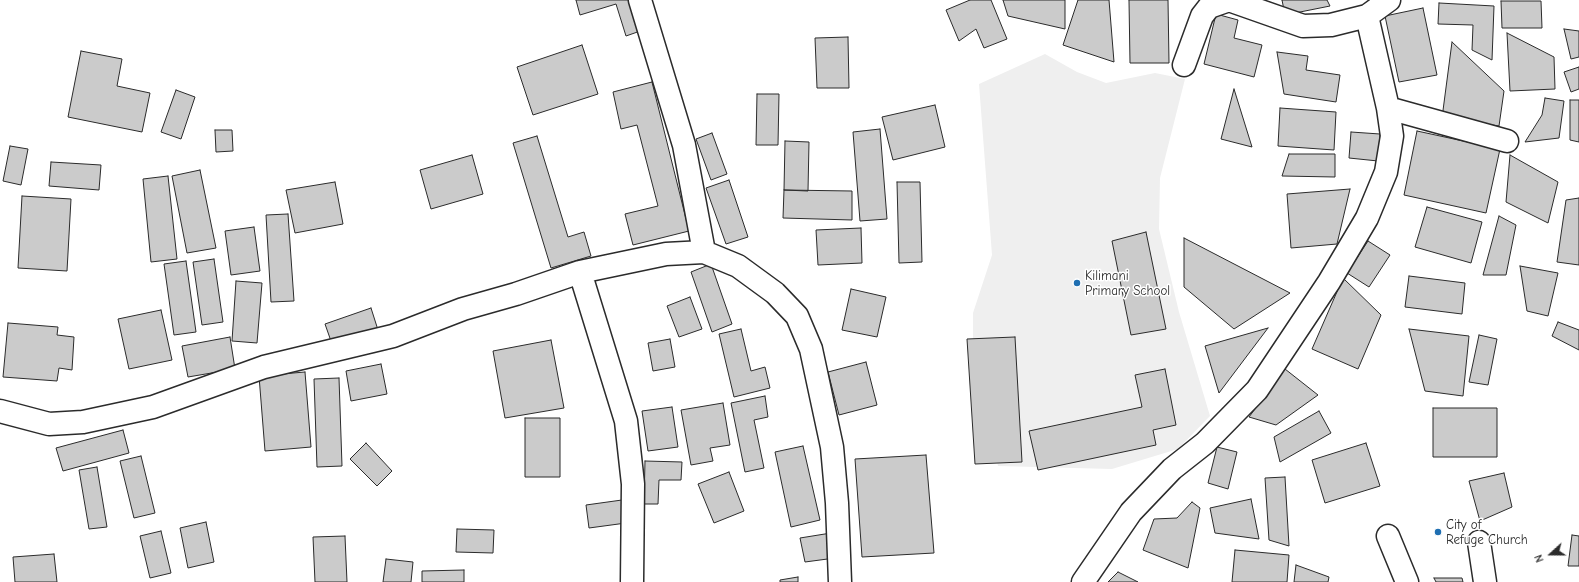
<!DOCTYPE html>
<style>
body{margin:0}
#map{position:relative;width:1579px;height:582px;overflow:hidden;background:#fff;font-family:"Comic Neue",sans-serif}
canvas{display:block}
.north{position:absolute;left:1531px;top:534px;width:40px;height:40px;-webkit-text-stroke:3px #fff;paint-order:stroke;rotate:249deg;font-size:11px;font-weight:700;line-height:16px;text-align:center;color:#2b2b2b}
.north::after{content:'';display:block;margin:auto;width:14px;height:18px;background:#2b2b2b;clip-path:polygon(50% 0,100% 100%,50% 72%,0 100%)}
</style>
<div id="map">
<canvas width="1579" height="582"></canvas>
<div class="north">N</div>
</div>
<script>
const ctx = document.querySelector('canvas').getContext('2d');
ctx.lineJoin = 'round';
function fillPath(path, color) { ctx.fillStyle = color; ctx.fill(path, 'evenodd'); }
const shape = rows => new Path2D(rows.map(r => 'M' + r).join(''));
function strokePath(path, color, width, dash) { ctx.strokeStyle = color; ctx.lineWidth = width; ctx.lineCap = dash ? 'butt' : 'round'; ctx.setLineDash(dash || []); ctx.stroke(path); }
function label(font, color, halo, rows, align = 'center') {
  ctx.font = font + ' "Comic Neue",sans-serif'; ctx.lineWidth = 3; ctx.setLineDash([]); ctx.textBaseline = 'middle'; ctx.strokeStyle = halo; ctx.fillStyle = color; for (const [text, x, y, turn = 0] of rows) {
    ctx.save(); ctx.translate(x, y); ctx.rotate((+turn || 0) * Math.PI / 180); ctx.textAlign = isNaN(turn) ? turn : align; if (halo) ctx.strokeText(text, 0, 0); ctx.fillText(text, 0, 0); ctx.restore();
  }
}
const built = shape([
 [1045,54,1077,72,1106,83,1155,73,1185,79,1160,178,1159,229,1179,312,1210,416,1178,449,1112,469,998,466,973,363,973,313,992,255,979,84]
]);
const building = shape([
 [576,0,637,0,646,29,626,36,616,4,580,15,576,0],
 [970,0,991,0,1007,39,984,48,976,29,959,41,946,10,970,0],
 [1003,0,1065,0,1065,29,1008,16,1003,0],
 [1078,0,1109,0,1114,62,1063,45,1078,0],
 [1129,0,1168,0,1169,63,1130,63,1129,0],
 [1282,0,1327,0,1330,6,1285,15,1282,0],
 [1501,1,1541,1,1542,28,1502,28,1501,1],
 [1439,3,1494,6,1492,60,1472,50,1473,25,1438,24,1439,3],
 [1423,8,1437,75,1399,82,1385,16,1423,8],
 [1216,14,1238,20,1234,38,1262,45,1254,77,1204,64,1216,14],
 [1564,29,1579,31,1579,57,1571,59,1564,29],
 [1507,33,1554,57,1555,89,1510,91,1507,33],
 [848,37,849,88,817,88,815,38,848,37],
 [1452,42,1504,91,1499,126,1442,118,1452,42],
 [582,45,598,94,533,115,517,67,582,45],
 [81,51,122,59,117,86,150,93,142,132,68,117,81,51],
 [1277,52,1308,56,1306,70,1340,75,1336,102,1284,94,1277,52],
 [1579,67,1579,89,1571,92,1564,72,1579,67],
 [652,82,689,231,633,245,625,214,658,206,637,125,621,129,613,92,652,82],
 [1234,89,1252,147,1221,139,1234,89],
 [176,90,195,97,181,139,161,132,176,90],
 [757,94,779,94,778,145,756,145,757,94],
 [1545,98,1564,101,1559,138,1525,142,1542,115,1545,98],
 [1570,100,1579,100,1579,142,1570,140,1570,100],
 [935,105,945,147,893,160,882,117,935,105],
 [1280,108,1336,112,1334,150,1278,146,1280,108],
 [880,129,887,219,860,221,853,132,880,129],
 [215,130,232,130,233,151,216,152,215,130],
 [1417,131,1500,149,1486,213,1404,195,1417,131],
 [1351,132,1380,134,1378,161,1349,158,1351,132],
 [712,133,727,174,711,180,696,139,712,133],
 [537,136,568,237,584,232,591,256,551,268,513,143,537,136],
 [785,141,809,142,808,191,784,190,785,141],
 [10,146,28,149,21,185,3,181,10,146],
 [1289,154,1335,154,1335,177,1282,176,1289,154],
 [472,155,483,194,431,209,420,170,472,155],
 [1510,155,1558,182,1548,223,1506,202,1510,155],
 [51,162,101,165,99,190,49,186,51,162],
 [200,170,216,248,187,253,172,176,200,170],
 [168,176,177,259,151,262,143,179,168,176],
 [729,180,748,237,726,244,706,188,729,180],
 [335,182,343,224,295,233,286,190,335,182],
 [897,182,920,182,922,262,899,263,897,182],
 [1350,189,1337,244,1291,248,1287,194,1350,189],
 [784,190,852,191,852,220,783,218,784,190],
 [22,196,71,199,67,271,18,268,22,196],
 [1579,198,1579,265,1557,262,1566,200,1579,198],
 [1427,207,1482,222,1471,263,1415,247,1427,207],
 [288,214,294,301,271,302,266,215,288,214],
 [1499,216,1516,225,1506,275,1483,275,1499,216],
 [254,227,260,271,231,275,225,231,254,227],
 [861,228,862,263,818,265,816,230,861,228],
 [1146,232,1166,329,1131,335,1112,241,1146,232],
 [1184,238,1290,293,1234,329,1184,287,1184,238],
 [1368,241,1390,255,1369,287,1347,273,1368,241],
 [214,259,223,322,202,325,193,262,214,259],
 [186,261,196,332,174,335,164,264,186,261],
 [711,264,732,324,712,332,691,272,711,264],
 [1520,266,1558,273,1548,316,1527,311,1520,266],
 [1409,276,1465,283,1462,314,1405,307,1409,276],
 [1343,278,1381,315,1358,369,1312,349,1343,278],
 [236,281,262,283,257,343,232,341,236,281],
 [851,289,886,297,877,337,842,330,851,289],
 [690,297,702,329,679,337,667,306,690,297],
 [371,308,378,330,332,344,325,324,371,308],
 [161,310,172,360,129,369,118,319,161,310],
 [1558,322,1579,330,1579,350,1552,336,1558,322],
 [8,323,58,327,57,335,74,337,72,370,59,368,57,381,3,377,8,323],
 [1268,328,1219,393,1205,346,1268,328],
 [741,329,751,371,765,367,770,388,734,397,719,334,741,329],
 [1409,329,1469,336,1463,396,1425,391,1409,329],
 [1479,335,1497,339,1488,385,1469,382,1479,335],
 [230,337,235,369,188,377,182,346,230,337],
 [1015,337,1022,462,975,464,967,339,1015,337],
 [670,339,675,367,653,371,648,343,670,339],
 [551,340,564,408,505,418,493,351,551,340],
 [866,362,877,405,839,415,828,372,866,362],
 [381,364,387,394,351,401,346,371,381,364],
 [1165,369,1176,425,1153,430,1156,445,1038,470,1029,431,1142,407,1135,375,1165,369],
 [1285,369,1318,395,1276,425,1249,417,1285,369],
 [305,372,311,447,265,451,259,376,305,372],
 [339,378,342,466,317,467,314,379,339,378],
 [765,396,768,417,754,420,764,468,745,472,731,403,765,396],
 [723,403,730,445,710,448,713,461,691,465,681,410,723,403],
 [672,407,678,447,648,451,642,411,672,407],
 [1433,408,1497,408,1497,457,1433,457,1433,408],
 [1319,411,1331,433,1280,462,1274,437,1319,411],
 [525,418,560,418,560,477,525,477,525,418],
 [123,430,129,453,63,471,56,448,123,430],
 [366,443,392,471,377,486,350,459,366,443],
 [1366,443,1380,486,1325,503,1312,460,1366,443],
 [803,446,820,520,791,527,775,452,803,446],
 [1217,447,1237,452,1228,489,1208,483,1217,447],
 [926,455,934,553,862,557,855,459,926,455],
 [141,456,155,513,134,518,120,461,141,456],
 [645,461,682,462,681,480,659,480,658,504,644,504,645,461],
 [97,467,107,527,89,529,79,470,97,467],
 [729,472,744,511,714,523,698,484,729,472],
 [1504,473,1512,507,1480,521,1469,481,1504,473],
 [1285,477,1289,546,1269,540,1265,478,1285,477],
 [1251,499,1259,539,1215,533,1210,508,1251,499],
 [622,500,626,523,589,528,586,505,622,500],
 [1192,502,1200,508,1188,568,1143,550,1154,519,1177,518,1192,502],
 [206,522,214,562,188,568,180,528,206,522],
 [457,529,494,530,493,553,456,552,457,529],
 [161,531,171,573,150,578,140,536,161,531],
 [831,533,835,558,805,562,800,538,831,533],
 [1572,535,1579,536,1579,566,1568,566,1572,535],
 [345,536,347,582,315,582,313,537,345,536],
 [1235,550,1289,555,1287,582,1232,582,1235,550],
 [54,554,57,582,15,582,13,557,54,554],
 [386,559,413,562,411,582,383,582,386,559],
 [1296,565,1329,577,1328,582,1294,582,1296,565],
 [464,570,464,582,422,582,422,571,464,570],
 [1118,572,1138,582,1108,582,1118,572],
 [798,577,798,582,780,582,780,580,798,577],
 [1434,578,1462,578,1463,582,1436,582,1434,578]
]);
const street = shape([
 [640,0,684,145,704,252],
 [1184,65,1202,16,1209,7,1229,0,1303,26,1331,25,1367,16,1389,0],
 [1388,108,1507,141],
 [580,272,626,421,633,484,632,582],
 [0,411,49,424,83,422,153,407,264,367,393,336,463,309,516,294,580,272,666,254,704,252,738,266,775,293,797,316,811,349,832,447,837,503,840,582],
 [1388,536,1407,582],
 [1479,542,1485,582],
 [1083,582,1131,512,1172,469,1205,443,1257,390,1329,282,1367,218,1386,172,1392,136,1388,108,1367,16]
]);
const markers = [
 [1077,283,4,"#1f6fb2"],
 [1438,532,4,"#1f6fb2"]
];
const poiNames = [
 ["Kilimani",1085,276],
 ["Primary School",1085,291],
 ["City of",1446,525],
 ["Refuge Church",1446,540]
];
fillPath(built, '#efefef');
fillPath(building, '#cbcbcb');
strokePath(building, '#2b2b2b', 1);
strokePath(street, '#2b2b2b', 25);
strokePath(street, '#fff', 22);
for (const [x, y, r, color] of markers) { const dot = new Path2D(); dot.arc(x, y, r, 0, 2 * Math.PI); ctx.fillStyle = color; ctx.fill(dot); strokePath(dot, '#fff', 1.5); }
label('13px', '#2b2b2b', '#fff', poiNames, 'left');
</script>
